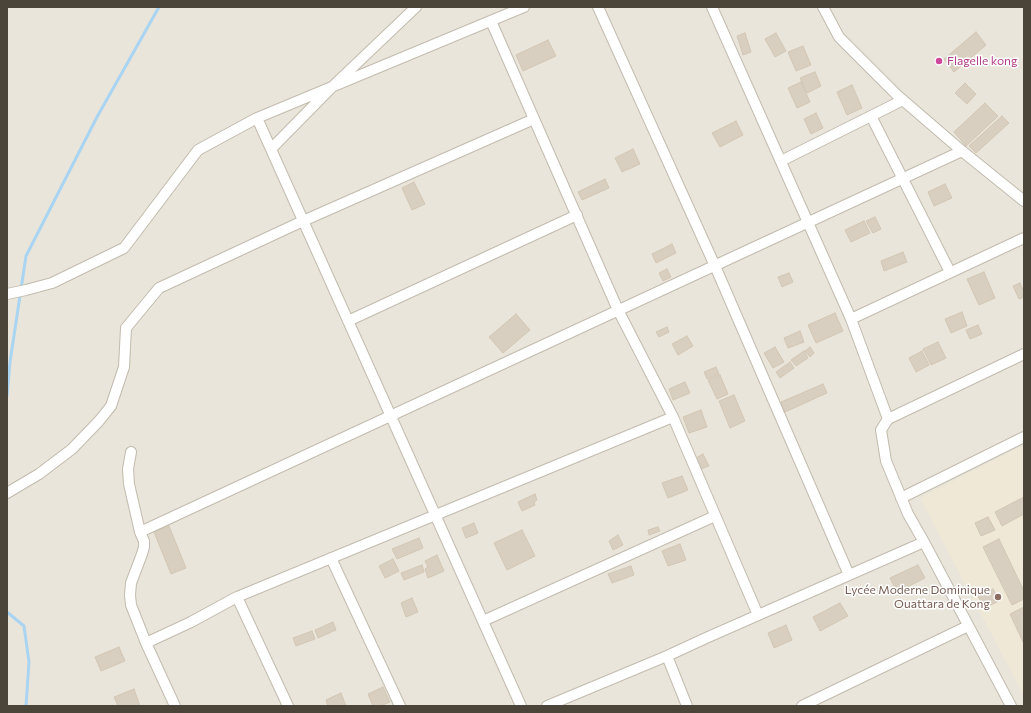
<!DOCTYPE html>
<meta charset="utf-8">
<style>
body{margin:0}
#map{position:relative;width:1031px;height:713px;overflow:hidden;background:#f6f3ec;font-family:Commissioner,sans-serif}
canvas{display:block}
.frame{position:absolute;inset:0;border:8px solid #4b4439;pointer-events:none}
</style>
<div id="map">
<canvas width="1031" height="713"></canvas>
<div class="frame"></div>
</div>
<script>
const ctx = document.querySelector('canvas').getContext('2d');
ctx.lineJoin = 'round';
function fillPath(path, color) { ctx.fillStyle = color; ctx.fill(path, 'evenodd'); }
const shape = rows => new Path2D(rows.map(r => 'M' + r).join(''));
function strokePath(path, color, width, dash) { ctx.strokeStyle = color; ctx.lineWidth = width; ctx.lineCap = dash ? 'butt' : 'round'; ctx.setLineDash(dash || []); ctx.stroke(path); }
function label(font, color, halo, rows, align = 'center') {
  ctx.font = font + ' Commissioner,sans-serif'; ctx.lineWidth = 3; ctx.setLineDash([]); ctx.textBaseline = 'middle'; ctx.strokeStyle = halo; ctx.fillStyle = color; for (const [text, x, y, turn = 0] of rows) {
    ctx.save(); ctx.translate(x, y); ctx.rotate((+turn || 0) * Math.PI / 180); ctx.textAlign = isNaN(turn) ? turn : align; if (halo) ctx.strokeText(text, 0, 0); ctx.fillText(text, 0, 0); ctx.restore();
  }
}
const residential = shape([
 [7,7,1024,7,1024,706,7,706]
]);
const education = shape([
 [1024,445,1024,696,920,498]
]);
const stream = shape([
 [7,396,10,362,26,256,97,117,159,7],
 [7,612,24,626,29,662,26,706]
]);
const building = shape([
 [976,32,986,45,954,72,944,59,976,32],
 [745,33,751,52,743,55,737,36,745,33],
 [776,33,786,51,775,57,765,39,776,33],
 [548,40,556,56,523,71,516,55,548,40],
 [803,46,811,65,796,71,788,52,803,46],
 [815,72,821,86,807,93,800,78,815,72],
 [801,82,810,102,797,108,788,88,801,82],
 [965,83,976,94,967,104,955,93,965,83],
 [852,85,862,108,847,115,837,92,852,85],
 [985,103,998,116,966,146,954,132,985,103],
 [816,113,823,128,811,134,804,119,816,113],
 [1002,116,1009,123,976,153,969,146,1002,116],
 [736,121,743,135,720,147,712,133,736,121],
 [633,149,640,164,622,172,615,158,633,149],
 [605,179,609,188,582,200,578,192,605,179],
 [414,182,425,204,412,210,402,188,414,182],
 [945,184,952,198,934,206,928,192,945,184],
 [875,217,881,229,873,233,866,221,875,217],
 [864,221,870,233,851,242,845,230,864,221],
 [672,244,676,253,656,263,652,254,672,244],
 [903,252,907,262,884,271,881,261,903,252],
 [667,269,671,277,663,281,659,273,667,269],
 [984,272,995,298,979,305,967,279,984,272],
 [789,273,793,282,782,287,778,277,789,273],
 [1020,283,1024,292,1024,297,1019,299,1013,286,1020,283],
 [962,312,967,326,951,333,945,319,962,312],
 [835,313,843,331,816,343,808,325,835,313],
 [516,314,530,330,503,353,489,337,516,314],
 [978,325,982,334,970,339,966,330,978,325],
 [667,327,669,332,659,337,656,332,667,327],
 [800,331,804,342,788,348,784,338,800,331],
 [687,336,693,346,678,355,672,344,687,336],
 [938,342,946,358,931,365,923,349,938,342],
 [775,347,784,362,773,368,764,353,775,347],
 [810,347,814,353,810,357,805,351,810,347],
 [804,351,808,358,796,366,791,360,804,351],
 [922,351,929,365,916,372,909,358,922,351],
 [790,362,794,368,780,378,776,372,790,362],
 [716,367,719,374,707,379,704,372,716,367],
 [720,375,728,394,717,399,708,380,720,375],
 [685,382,690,393,673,400,669,389,685,382],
 [823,384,827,393,785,412,781,402,823,384],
 [734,395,745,421,730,428,719,401,734,395],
 [701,410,707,427,689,433,683,417,701,410],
 [703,454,709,466,701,469,696,458,703,454],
 [682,476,688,490,668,498,662,483,682,476],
 [535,494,537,500,534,502,535,505,522,511,518,502,535,494],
 [1024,497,1024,514,1002,526,995,512,1024,497],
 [988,517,995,530,981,536,975,523,988,517],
 [474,523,478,533,466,538,462,528,474,523],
 [169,526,186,568,171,574,154,532,169,526],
 [658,527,660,531,649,535,648,530,658,527],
 [522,530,535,556,507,570,494,543,522,530],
 [618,535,623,545,613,550,609,541,618,535],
 [419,538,423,548,397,559,392,549,419,538],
 [999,539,1024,591,1024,599,1012,605,983,547,999,539],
 [680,544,686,560,668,566,662,551,680,544],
 [437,555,444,571,428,578,425,569,428,567,425,561,437,555],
 [393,559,399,571,385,578,379,566,393,559],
 [422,565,424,572,404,580,401,573,422,565],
 [918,565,925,578,897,592,890,578,918,565],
 [631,566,634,575,612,583,608,574,631,566],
 [993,589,999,601,984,608,978,596,993,589],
 [412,598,418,612,406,617,401,603,412,598],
 [840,603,848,616,820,631,813,617,840,603],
 [1024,607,1024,644,1010,614,1024,607],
 [333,622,336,630,318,638,315,630,333,622],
 [786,625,792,640,774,648,768,633,786,625],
 [312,631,315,639,296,646,293,638,312,631],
 [119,647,125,661,101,671,95,657,119,647],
 [383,687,390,702,380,706,373,706,368,694,383,687],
 [134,689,140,706,118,706,114,697,134,689],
 [341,693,346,706,334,706,333,705,328,706,326,700,341,693]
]);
const minor = shape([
 [598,7,715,266,849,575],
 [712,7,851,319,888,419,881,430,886,461,908,514,924,542,1011,706],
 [823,7,839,37,897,95,962,151,1024,201],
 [491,21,618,310,673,417,758,615],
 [871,116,950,272],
 [257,118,521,706],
 [271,149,332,87,416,7],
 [781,161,903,100],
 [7,294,26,290,52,283,124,248,198,150,257,118,524,7],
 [851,319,1024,238],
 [348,321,577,215],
 [888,419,1024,354],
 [131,452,128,469,129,484,140,532,144,541,144,547,142,554,131,583,130,595,131,605,146,643,175,706],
 [7,493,39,474,72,449,99,421,111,406,124,367,126,328,159,288,303,221,534,119],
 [901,498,1024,437],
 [140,532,962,151],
 [331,558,400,706],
 [237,597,288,706],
 [483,621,715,516],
 [146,643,191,622,237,597,673,417],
 [667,656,687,706],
 [547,706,667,656,706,638,924,542],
 [802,706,968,626]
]);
const markers = [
 [939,61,4,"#d1479c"],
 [998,597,4,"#8d6e63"]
];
const hotelNames = [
 ["Flagelle kong",947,61]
];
const educationNames = [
 ["Lycée Moderne Dominique",990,590],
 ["Ouattara de Kong",990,604]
];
fillPath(residential, '#eae5da');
fillPath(education, '#efe8d6');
strokePath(stream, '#a9d4f2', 3);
fillPath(building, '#d8cfc1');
strokePath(building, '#d3c7b4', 1);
strokePath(minor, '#c2bbae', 12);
strokePath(minor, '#fff', 10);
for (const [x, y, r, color] of markers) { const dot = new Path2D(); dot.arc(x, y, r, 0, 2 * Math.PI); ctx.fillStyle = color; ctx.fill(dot); strokePath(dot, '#fff', 1.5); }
label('12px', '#b23c85', '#fff', hotelNames, 'left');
label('12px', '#785e54', '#fff', educationNames, 'right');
</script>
